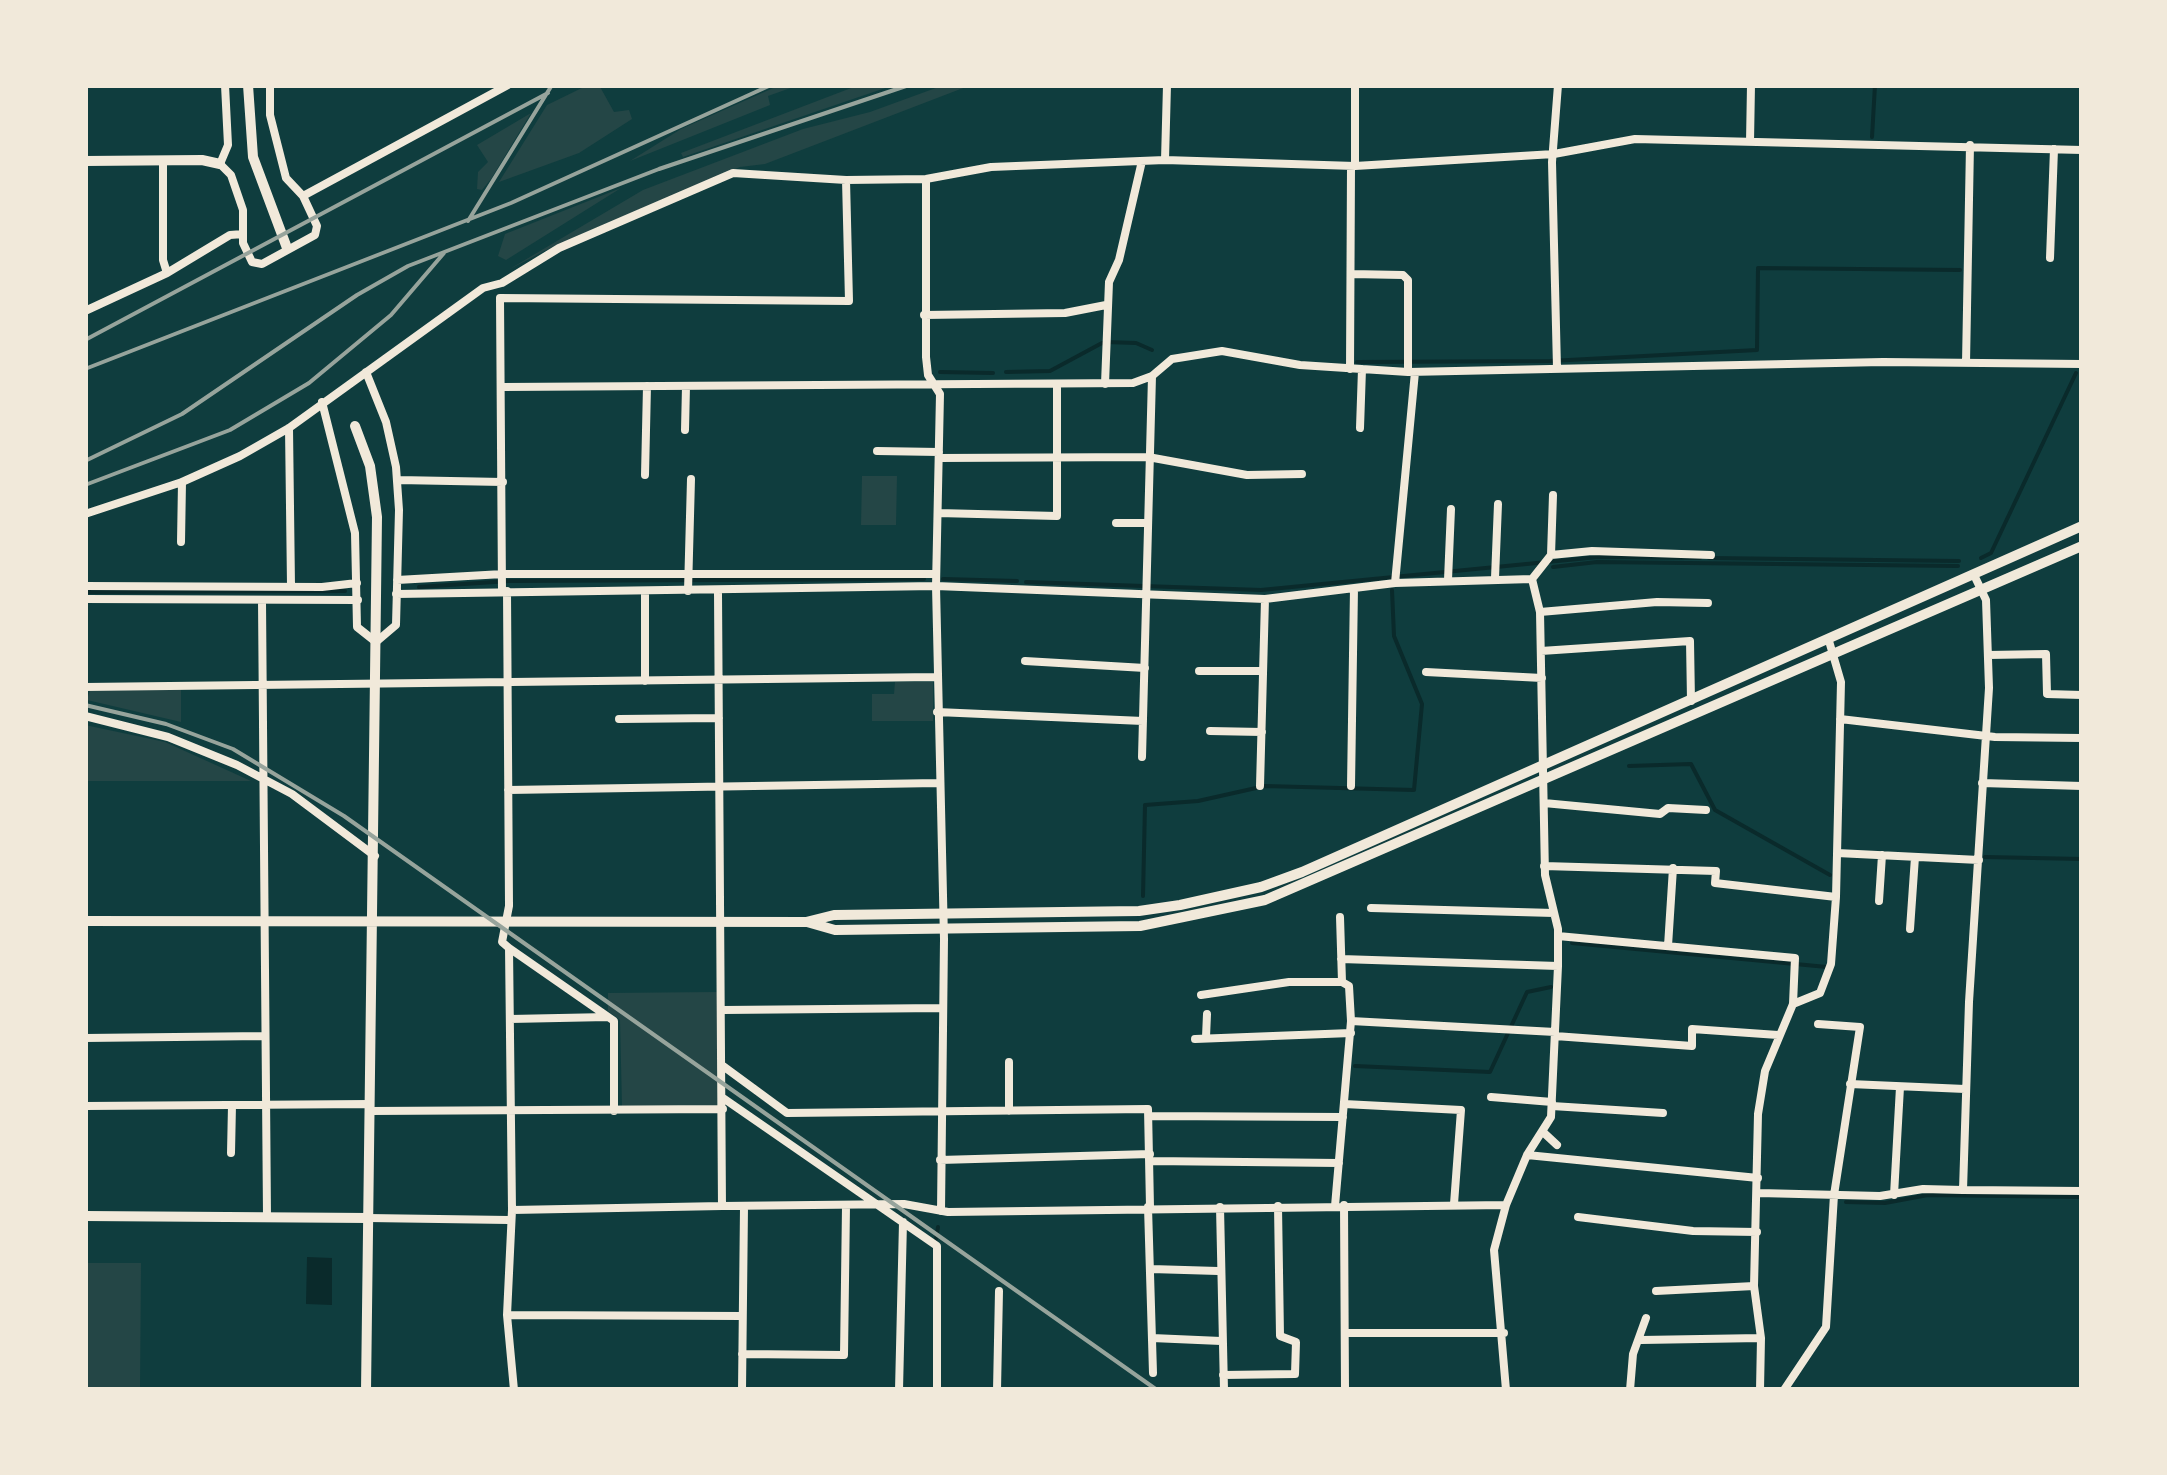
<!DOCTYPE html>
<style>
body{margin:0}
#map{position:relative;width:2167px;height:1475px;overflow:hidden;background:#0f3d3e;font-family:Jost,sans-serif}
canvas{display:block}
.frame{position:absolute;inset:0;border:88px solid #f1e9da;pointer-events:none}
</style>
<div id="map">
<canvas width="2167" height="1475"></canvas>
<div class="frame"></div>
</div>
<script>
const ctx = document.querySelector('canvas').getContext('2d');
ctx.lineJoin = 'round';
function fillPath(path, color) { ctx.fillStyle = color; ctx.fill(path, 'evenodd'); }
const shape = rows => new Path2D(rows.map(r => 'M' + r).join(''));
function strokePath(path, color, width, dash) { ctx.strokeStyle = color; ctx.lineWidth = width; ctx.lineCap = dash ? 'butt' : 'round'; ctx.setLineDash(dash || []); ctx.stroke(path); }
const green = shape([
 [588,85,599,85,614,112,629,110,632,119,579,153,499,182,547,105],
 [780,85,799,85,768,96,770,105,630,161,681,129],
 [859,85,894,85,683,157,681,153],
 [944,85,971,85,765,164,740,167,558,244,508,270,643,190,803,129,870,112],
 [531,113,491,179,482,190,477,189,478,172,488,162,477,145],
 [621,188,506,260,498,256,505,234],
 [862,476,897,476,896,525,861,525],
 [895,682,933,682,933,721,872,721,872,694,894,694],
 [181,689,181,722,87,700,90,690],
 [85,725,165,742,251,781,85,781],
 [717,992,717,1105,622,1106,620,1020,608,1011,608,993],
 [85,1263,141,1263,140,1390,85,1390]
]);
const water = shape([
 [307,1257,332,1258,332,1305,306,1304]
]);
const stream = shape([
 [1872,137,1875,85],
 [1106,342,1136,343,1152,350],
 [1357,362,1550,361,1757,350,1758,268,1960,270],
 [940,372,993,373],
 [1006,372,1050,371,1102,343],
 [1709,558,1959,561],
 [1981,558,1991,553,2076,373],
 [1553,567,1597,562,1958,566],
 [943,579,1017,581],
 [1026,582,1261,590,1598,557,1700,558],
 [419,587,509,581,924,579],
 [85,592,345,591],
 [1629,766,1691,764,1715,810,1830,875],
 [1985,857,2082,859],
 [1143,896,1145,805,1198,801,1265,786,1414,790,1422,704,1394,636,1392,590],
 [1572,943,1827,967],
 [1355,1066,1490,1072,1527,992,1551,987],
 [1846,1202,1885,1203,1928,1195,2082,1197],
 [936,1239,938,1227]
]);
const minor = shape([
 [225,85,228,145,220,164,231,175,243,210,243,243,252,262,262,264,315,235,317,226,303,196,286,178,270,115,270,85],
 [1355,85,1355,166],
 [1750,142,1751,85],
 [1165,160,1167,85],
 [163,161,163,260,167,273],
 [926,179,926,357,928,375,940,394,936,586,944,939,941,1211],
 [303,196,508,85],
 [2050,258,2054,149],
 [1351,274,1403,275,1408,280,1408,372],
 [500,298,849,301,846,180],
 [500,298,502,591],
 [85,311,167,273,230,235,243,234],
 [924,315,1065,313,1106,305],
 [1966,363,1970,145],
 [1557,368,1552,162,1558,85],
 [1350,369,1351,166],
 [1105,384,1109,282,1119,260,1142,161],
 [503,387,1133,383,1152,376,1172,359,1222,351,1300,365,1408,372,1883,362,2082,364],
 [322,402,355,533,357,627,376,642,396,625,399,510,396,467,386,422,366,372],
 [289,428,291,586],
 [1360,428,1362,369],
 [685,430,686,386],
 [877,451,939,452],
 [939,458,1148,457,1247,475,1302,474],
 [645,475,647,386],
 [398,480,503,482],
 [938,513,1057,516,1057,384],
 [85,514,182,482,240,456,289,428,483,288,502,283,559,248,733,173,846,180,926,179,991,167,1165,160,1355,166,1554,154,1635,139,2082,150],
 [1116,523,1145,523],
 [181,542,182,482],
 [1551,555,1553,495],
 [1495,578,1498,504],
 [1532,579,1551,555,1592,551,1711,555],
 [397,580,503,574,936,574],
 [1448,580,1451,509],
 [1395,583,1415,372],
 [85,586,322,587,357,583],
 [507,591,509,906,502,942,509,948,512,1210,507,1315,514,1390],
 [688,591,691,479],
 [718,592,722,1206,904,1204,948,1212,1506,1205],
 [396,594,936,586,1265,599,1395,583,1532,579],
 [85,599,358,600],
 [262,601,267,1216],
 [1540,612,1657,602,1708,603],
 [1541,651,1690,641,1691,701],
 [1988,655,2046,654,2047,694,2082,695],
 [1025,661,1145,668],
 [1199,671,1263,671],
 [1426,672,1542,678],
 [645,681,645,591],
 [85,687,936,677],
 [937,712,1143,721],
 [85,716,168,737,237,765,292,794,375,856],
 [619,719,719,718],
 [1840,719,1995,737,2082,738],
 [1210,731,1262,732],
 [1142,757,1152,376],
 [1982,783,2082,786],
 [1260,786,1265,599],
 [1351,786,1354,588],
 [508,790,938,783],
 [1544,803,1660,814,1668,808,1706,810],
 [1837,853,1979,860],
 [1544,866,1716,871,1715,883,1836,897,1841,682,1829,641],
 [1879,901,1882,855],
 [1371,908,1554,913],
 [1340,917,1342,982],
 [1910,929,1915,857],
 [1558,936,1795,958,1793,1004,1765,1071,1758,1114,1754,1286,1761,1338,1760,1390],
 [1668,946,1673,868],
 [509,948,614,1021,614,1111],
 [1341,959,1558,966],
 [1201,995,1289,982,1342,982,1349,986,1351,1021],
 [1793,1004,1820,993,1831,964,1836,897],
 [723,1010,943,1008],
 [510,1019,608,1017],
 [1555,1036,1692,1046,1692,1029,1778,1035],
 [1206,1037,1207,1014],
 [85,1038,265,1036],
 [1195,1039,1351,1033],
 [1009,1062,1009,1111],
 [723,1066,787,1113,1148,1109,1150,1207],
 [1850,1084,1965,1089],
 [1491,1097,1552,1102],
 [723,1098,937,1246,937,1390],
 [1344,1104,1461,1110,1454,1204],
 [85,1106,370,1104],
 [1552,1106,1663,1113],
 [370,1111,723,1109],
 [1149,1116,1343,1117],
 [1543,1132,1557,1145],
 [231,1153,232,1105],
 [1527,1155,1758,1178],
 [940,1160,1150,1154],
 [1150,1161,1339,1163],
 [1963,1190,2082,1191],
 [1759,1193,1880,1196,1923,1189,1963,1190,1969,1002,1989,688,1986,600,1975,577],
 [1894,1195,1900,1087],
 [1344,1205,1345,1390],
 [1335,1206,1351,1021,1555,1032],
 [1148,1207,1153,1373],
 [1220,1207,1224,1390],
 [512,1210,722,1206],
 [1578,1217,1693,1231,1757,1232],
 [368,1218,509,1220],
 [1151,1269,1218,1271],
 [1656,1291,1754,1286],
 [507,1315,742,1316],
 [1347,1333,1504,1333],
 [1152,1338,1221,1341],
 [1641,1340,1761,1338],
 [742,1354,844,1355,846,1206],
 [1223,1375,1295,1374,1296,1342,1280,1336,1278,1206],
 [742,1390,744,1207],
 [899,1390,903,1222],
 [997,1390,999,1291],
 [1506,1390,1494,1250,1506,1205,1527,1155,1551,1117,1558,966,1558,929,1545,875,1540,612,1532,579],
 [1630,1390,1633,1354,1646,1318],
 [1784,1390,1826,1327,1834,1195,1860,1027,1818,1024]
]);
const tertiary = shape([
 [248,85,253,157,287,248],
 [85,161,202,160,220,164],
 [355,426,370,466,377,517,366,1390],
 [85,921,806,922,834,915,1139,911,1180,905,1261,887,1302,872,2082,526],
 [807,922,835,930,1140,926,1265,900,2082,546],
 [85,1216,368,1218]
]);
const rail = shape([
 [468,221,552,85],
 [85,340,548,93],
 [85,369,511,203,771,85],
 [85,461,182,414,357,295,408,266,659,169,909,85],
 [85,485,230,430,309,383,391,315,444,253],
 [85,705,166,724,233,749,344,816,1157,1390]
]);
fillPath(green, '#244646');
fillPath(water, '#0a2a2b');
strokePath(stream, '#0a2a2b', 4);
strokePath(minor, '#f1e9da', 8);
strokePath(tertiary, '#f1e9da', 10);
strokePath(rail, '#97a49c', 4);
</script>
